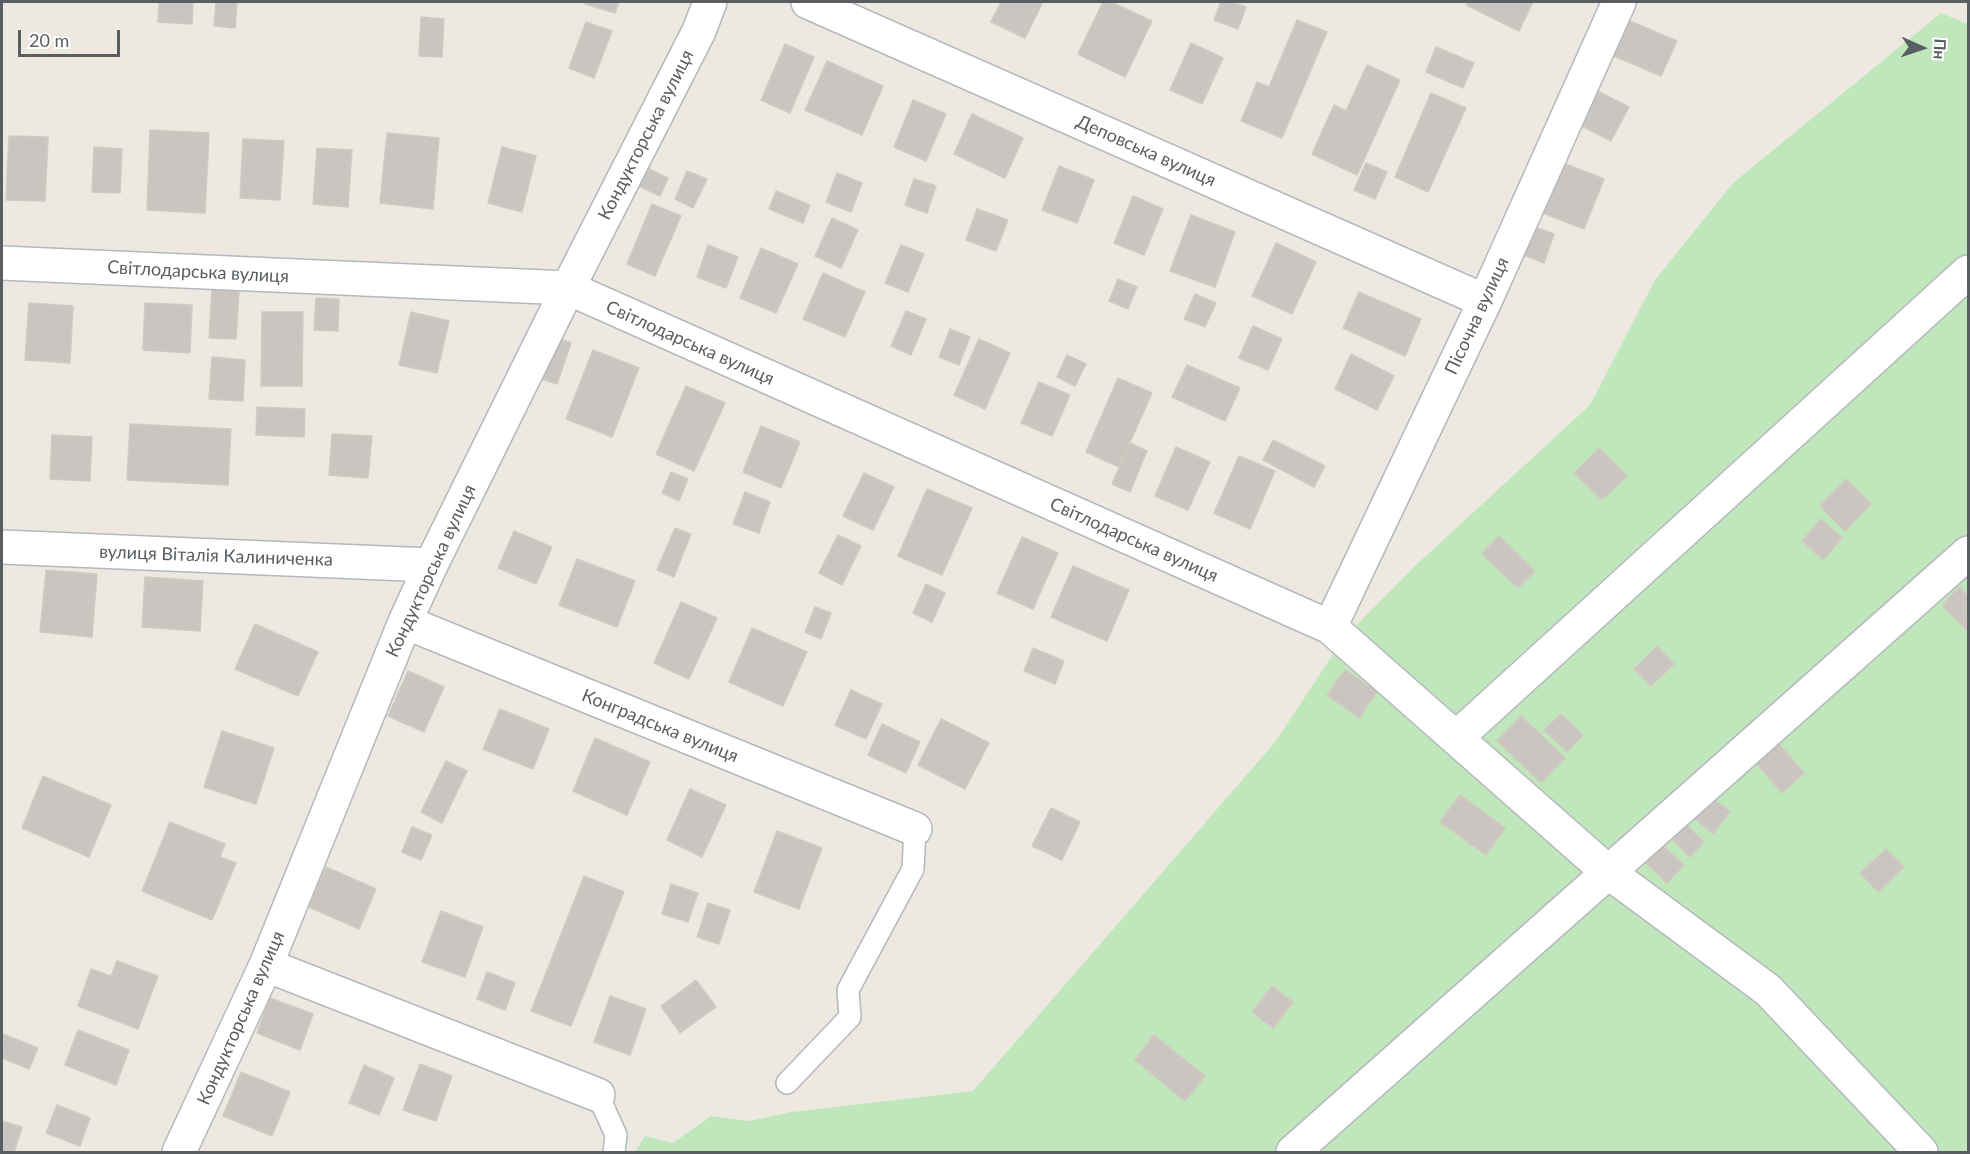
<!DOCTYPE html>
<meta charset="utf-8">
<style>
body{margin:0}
#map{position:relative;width:1970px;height:1154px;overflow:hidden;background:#ede9e1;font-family:Lato,sans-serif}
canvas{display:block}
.frame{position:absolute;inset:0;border:3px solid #595e62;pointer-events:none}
.north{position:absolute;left:1892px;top:18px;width:60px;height:60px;-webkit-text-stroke:4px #fff;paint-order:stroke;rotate:93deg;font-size:16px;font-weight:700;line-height:24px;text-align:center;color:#595e62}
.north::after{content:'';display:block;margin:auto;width:21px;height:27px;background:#595e62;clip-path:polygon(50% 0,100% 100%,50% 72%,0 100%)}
.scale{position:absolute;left:18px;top:30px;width:102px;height:27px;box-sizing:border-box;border:3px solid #595e62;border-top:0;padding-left:8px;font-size:18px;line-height:21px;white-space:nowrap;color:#595e62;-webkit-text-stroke:4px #fff;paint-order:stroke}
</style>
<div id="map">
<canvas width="1970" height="1154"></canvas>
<div class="frame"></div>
<div class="north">Пн</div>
<div class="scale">20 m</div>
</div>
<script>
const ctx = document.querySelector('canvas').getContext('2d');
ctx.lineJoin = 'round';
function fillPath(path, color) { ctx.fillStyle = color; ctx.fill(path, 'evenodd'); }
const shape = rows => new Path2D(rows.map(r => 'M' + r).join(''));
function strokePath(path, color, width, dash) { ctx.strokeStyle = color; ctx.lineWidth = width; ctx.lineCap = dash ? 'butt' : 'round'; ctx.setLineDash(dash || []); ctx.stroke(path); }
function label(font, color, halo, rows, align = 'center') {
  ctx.font = font + ' Lato,sans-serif'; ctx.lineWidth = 5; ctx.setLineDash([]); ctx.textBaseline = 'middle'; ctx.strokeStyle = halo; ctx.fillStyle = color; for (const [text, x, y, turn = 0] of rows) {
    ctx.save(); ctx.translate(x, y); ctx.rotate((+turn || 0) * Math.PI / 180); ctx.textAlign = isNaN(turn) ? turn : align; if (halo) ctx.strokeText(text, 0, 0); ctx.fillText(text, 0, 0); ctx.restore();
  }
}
const green = shape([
 [1941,13,1968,24,1968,1152,635,1152,645,1136,673,1143,711,1116,749,1121,792,1112,973,1091,1276,741,1343,639,1415,566,1590,405,1655,280,1733,183]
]);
const building = shape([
 [159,2,193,2,192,24,158,22,159,2],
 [216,2,237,2,235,28,214,26,216,2],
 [585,2,619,2,615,13,585,4,585,2],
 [1001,2,1043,2,1025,38,991,22,1001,2],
 [1103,2,1111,2,1152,21,1125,77,1078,54,1103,2],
 [1221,2,1231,2,1246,7,1238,29,1214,20,1221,2],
 [1468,2,1533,2,1519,31,1466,5,1468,2],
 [421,17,444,19,442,57,419,56,421,17],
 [1297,20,1327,32,1282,138,1241,121,1257,82,1269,87,1297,20],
 [1630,21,1677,41,1661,76,1614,56,1630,21],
 [586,22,612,31,594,78,569,68,586,22],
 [1191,43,1223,58,1202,104,1170,90,1191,43],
 [785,44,814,57,790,113,761,100,785,44],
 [1436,47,1474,63,1463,88,1426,72,1436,47],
 [827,61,883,86,862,135,805,110,827,61],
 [1367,65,1400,80,1357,175,1312,154,1334,105,1346,111,1367,65],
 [1597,91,1629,107,1611,141,1580,125,1597,91],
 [1431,93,1466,108,1428,192,1395,177,1431,93],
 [913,100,946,114,926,161,894,147,913,100],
 [972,114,1023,138,1005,178,954,154,972,114],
 [150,130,209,133,205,213,147,210,150,130],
 [387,133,439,138,433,209,380,203,387,133],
 [9,136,48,137,45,201,6,200,9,136],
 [243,139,284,141,280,200,240,198,243,139],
 [94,147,122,149,120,193,92,192,94,147],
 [502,147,536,156,522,212,488,203,502,147],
 [317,148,352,150,348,207,313,204,317,148],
 [1558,161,1604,179,1584,229,1538,211,1558,161],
 [1366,163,1387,172,1375,199,1354,190,1366,163],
 [1059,166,1094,180,1077,223,1042,210,1059,166],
 [645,167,668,178,660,196,637,185,645,167],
 [687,171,707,179,693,208,675,199,687,171],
 [837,173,862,183,851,212,826,202,837,173],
 [914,179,936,186,927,213,905,205,914,179],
 [776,191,810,205,803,223,769,209,776,191],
 [1133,196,1163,209,1144,255,1114,243,1133,196],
 [652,204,681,216,655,276,627,264,652,204],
 [977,209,1008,220,996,251,966,240,977,209],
 [1191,215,1235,232,1215,287,1170,271,1191,215],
 [832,218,858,230,841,268,815,256,832,218],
 [1531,226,1554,234,1544,263,1521,254,1531,226],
 [1276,243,1316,262,1292,314,1252,296,1276,243],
 [708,245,738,257,726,288,697,277,708,245],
 [901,245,924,254,908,292,885,283,901,245],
 [761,248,798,264,776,313,740,298,761,248],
 [823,273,865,292,845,337,803,319,823,273],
 [1118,279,1137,287,1128,309,1109,301,1118,279],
 [212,290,239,292,236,339,209,338,212,290],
 [1359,292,1421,319,1405,356,1343,328,1359,292],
 [1195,294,1216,303,1205,327,1184,319,1195,294],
 [316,298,339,299,338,331,314,330,316,298],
 [29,303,73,306,70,363,25,360,29,303],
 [145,303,192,305,190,353,143,350,145,303],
 [906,311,926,319,911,355,891,346,906,311],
 [262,312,303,312,302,386,261,386,262,312],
 [411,312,449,321,437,373,399,365,411,312],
 [1253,326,1282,339,1268,370,1239,358,1253,326],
 [950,329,970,337,959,365,939,357,950,329],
 [554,336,571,343,557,384,539,378,554,336],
 [979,339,1010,353,985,409,954,395,979,339],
 [593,350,639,368,612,437,566,419,593,350],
 [1351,354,1394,376,1377,410,1335,389,1351,354],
 [1067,355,1086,364,1075,386,1057,377,1067,355],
 [212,357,245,360,243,401,209,399,212,357],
 [1187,365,1240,388,1225,421,1172,397,1187,365],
 [1118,378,1152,393,1119,467,1086,452,1118,378],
 [1039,382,1070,395,1052,436,1021,423,1039,382],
 [686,386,725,403,694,471,656,454,686,386],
 [257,407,305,409,304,437,256,435,257,407],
 [130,424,231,429,228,485,127,480,130,424],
 [761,426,800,442,781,488,743,472,761,426],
 [332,434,372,436,368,478,329,475,332,434],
 [52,435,92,437,90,481,50,479,52,435],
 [1273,440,1325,466,1314,487,1263,460,1273,440],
 [1130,443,1147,451,1130,492,1112,484,1130,443],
 [1176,447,1210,462,1188,510,1155,496,1176,447],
 [1599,448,1627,476,1602,500,1574,473,1599,448],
 [1239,456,1275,471,1250,529,1214,513,1239,456],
 [671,472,688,479,679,501,662,493,671,472],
 [864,473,894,487,873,530,843,516,864,473],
 [1846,479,1871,504,1845,531,1820,506,1846,479],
 [927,489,972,508,942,575,898,556,927,489],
 [745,492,770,502,759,533,733,524,745,492],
 [1821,519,1842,538,1823,560,1802,541,1821,519],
 [675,528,691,534,674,577,657,570,675,528],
 [514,531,552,547,536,584,498,568,514,531],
 [838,535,861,546,842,585,819,573,838,535],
 [1499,536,1535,571,1518,588,1482,554,1499,536],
 [1022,537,1058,553,1033,609,997,593,1022,537],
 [577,559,635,581,617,627,559,605,577,559],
 [1073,566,1129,590,1107,641,1051,617,1073,566],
 [46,570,97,574,92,637,40,632,46,570],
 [145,577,203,581,200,631,142,627,145,577],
 [926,584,945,593,932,622,913,613,926,584],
 [1959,587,1968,596,1968,631,1942,606,1959,587],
 [681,602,717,618,689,679,654,663,681,602],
 [815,607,831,613,821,639,805,632,815,607],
 [255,624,318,652,298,696,235,669,255,624],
 [752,628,807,652,783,706,729,682,752,628],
 [1657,646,1674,664,1651,686,1634,669,1657,646],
 [1033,648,1064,661,1055,684,1024,671,1033,648],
 [1345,670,1377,692,1359,718,1327,695,1345,670],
 [408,671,444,687,424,732,388,716,408,671],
 [851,690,882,704,866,739,835,725,851,690],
 [500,709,549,729,533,769,483,749,500,709],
 [1561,714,1583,735,1567,752,1544,730,1561,714],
 [1521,716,1565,758,1541,783,1497,741,1521,716],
 [941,719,989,743,965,789,918,765,941,719],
 [882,724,920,742,906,773,868,755,882,724],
 [222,731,274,748,256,804,204,787,222,731],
 [595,738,650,762,627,815,573,791,595,738],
 [1778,743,1804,773,1782,793,1756,763,1778,743],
 [446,761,467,771,442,823,421,812,446,761],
 [43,776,111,805,89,857,22,828,43,776],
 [690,789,726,805,702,857,667,840,690,789],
 [1705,792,1730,812,1713,834,1688,813,1705,792],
 [1460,795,1505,828,1486,855,1440,822,1460,795],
 [1051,808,1080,822,1062,860,1032,846,1051,808],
 [1680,819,1704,842,1690,857,1666,833,1680,819],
 [170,822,225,844,220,857,236,863,212,920,142,891,170,822],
 [412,827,432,835,421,860,402,852,412,827],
 [777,831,822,848,799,909,754,892,777,831],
 [1662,845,1684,865,1667,883,1646,863,1662,845],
 [1886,849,1904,867,1878,892,1860,873,1886,849],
 [326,867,376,889,359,929,309,907,326,867],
 [584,876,624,892,571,1026,531,1011,584,876],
 [671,884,698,893,688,922,662,914,671,884],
 [708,903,730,910,719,944,697,937,708,903],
 [441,911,483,927,465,977,422,962,441,911],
 [117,961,158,976,138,1029,78,1006,91,969,111,976,117,961],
 [487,972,515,983,505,1010,477,999,487,972],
 [696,980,716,1007,680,1033,661,1006,696,980],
 [1272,986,1293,1002,1273,1028,1252,1012,1272,986],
 [610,996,646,1009,630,1055,594,1042,610,996],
 [270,998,313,1014,300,1050,257,1033,270,998],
 [78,1030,129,1050,116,1085,65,1065,78,1030],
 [3,1034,38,1048,29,1069,2,1058,3,1034],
 [1154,1035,1205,1076,1185,1101,1135,1060,1154,1035],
 [420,1064,452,1076,436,1121,403,1110,420,1064],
 [364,1065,394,1078,379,1115,349,1103,364,1065],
 [241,1072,290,1092,272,1136,223,1116,241,1072],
 [57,1105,90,1118,80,1146,46,1133,57,1105],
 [2,1121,22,1127,14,1152,2,1150,2,1121]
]);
const service = shape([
 [787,1083,850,1017,848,990,913,869,915,829],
 [598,1095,616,1135,614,1152]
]);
const minor = shape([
 [808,2,1485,301],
 [2,263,568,288,1330,627,1608,872,1768,990,1921,1152],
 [2,547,431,565],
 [405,622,915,829],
 [1330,627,1485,301,1619,2],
 [1456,738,1968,272],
 [266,965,598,1095],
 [179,1152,266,965,405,622,431,565,568,288,699,31,710,2],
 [1293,1152,1968,553]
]);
const streetNames = [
 ["Кондукторська вулиця",646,135,-63],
 ["Деповська вулиця",1146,151,24],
 ["Світлодарська вулиця",198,272,3],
 ["Пісочна вулиця",1477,316,-65],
 ["Світлодарська вулиця",690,343,24],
 ["Світлодарська вулиця",1134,540,24],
 ["вулиця Віталія Калиниченка",216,556,2],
 ["Кондукторська вулиця",431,571,-65],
 ["Конградська вулиця",660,726,22],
 ["Кондукторська вулиця",241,1018,-66]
];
fillPath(green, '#c0e6bc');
fillPath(building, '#cac5c0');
strokePath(building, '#d2cabf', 1.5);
strokePath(service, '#b4b8bc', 24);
strokePath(minor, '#b4b8bc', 36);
strokePath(service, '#fff', 21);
strokePath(minor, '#fff', 33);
label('18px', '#595e62', '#fff', streetNames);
</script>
